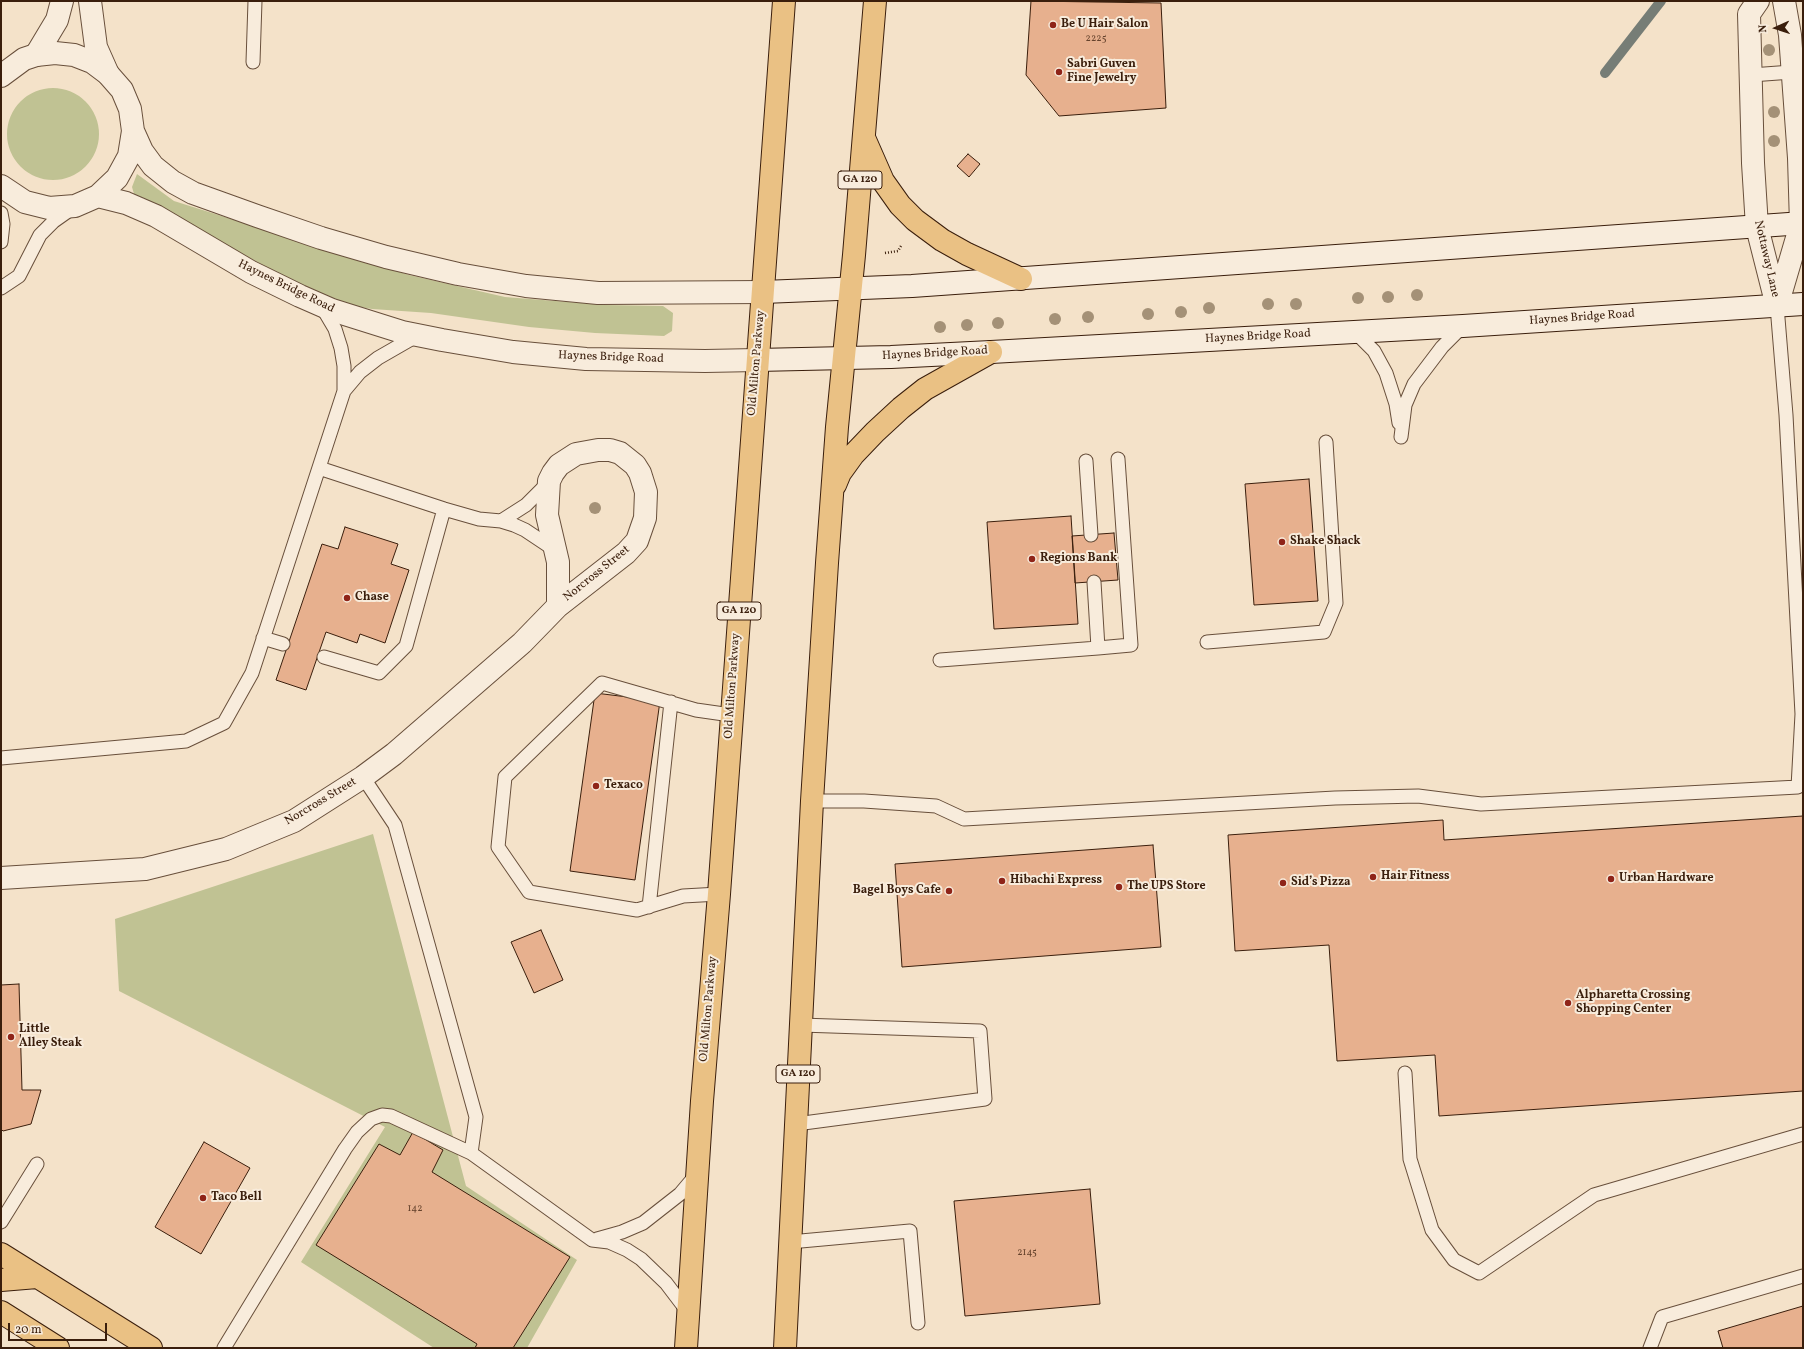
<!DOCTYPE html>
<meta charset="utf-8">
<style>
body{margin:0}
#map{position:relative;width:1804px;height:1349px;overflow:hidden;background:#f4e2c9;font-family:Vollkorn,serif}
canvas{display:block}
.frame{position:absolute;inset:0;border:2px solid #3a1e0c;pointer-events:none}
.north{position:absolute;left:1756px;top:8px;width:40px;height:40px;-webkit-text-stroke:3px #f8ecdc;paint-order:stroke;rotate:267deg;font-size:11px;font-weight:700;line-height:16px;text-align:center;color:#3a1e0c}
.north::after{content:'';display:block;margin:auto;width:14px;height:18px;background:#3a1e0c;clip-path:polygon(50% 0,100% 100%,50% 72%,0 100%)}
.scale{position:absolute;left:8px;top:1323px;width:99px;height:18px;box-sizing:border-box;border:2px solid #3a1e0c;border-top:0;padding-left:5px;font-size:12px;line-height:14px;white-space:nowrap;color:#3a1e0c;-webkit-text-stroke:3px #f8ecdc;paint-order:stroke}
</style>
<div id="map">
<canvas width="1804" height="1349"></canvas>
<div class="frame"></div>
<div class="north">N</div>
<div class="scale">20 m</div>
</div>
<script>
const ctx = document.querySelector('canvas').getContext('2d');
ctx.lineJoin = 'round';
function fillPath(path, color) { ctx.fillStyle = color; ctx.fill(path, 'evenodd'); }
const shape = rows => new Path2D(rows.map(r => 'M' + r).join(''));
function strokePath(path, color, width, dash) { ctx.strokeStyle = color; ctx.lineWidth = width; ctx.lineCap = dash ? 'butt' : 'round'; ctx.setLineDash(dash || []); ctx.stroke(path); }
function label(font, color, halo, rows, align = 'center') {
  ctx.font = font + ' Vollkorn,serif'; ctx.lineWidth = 4; ctx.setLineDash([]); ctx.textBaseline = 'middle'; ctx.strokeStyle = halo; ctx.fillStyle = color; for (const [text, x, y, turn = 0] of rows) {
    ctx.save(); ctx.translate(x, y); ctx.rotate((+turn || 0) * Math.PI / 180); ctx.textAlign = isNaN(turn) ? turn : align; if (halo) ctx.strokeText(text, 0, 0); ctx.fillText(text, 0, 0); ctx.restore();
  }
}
const green = shape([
 '7 134a46 46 0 1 1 92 0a46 46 0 1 1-92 0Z',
 [137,174,174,201,409,275,505,297,606,305,663,306,673,313,672,331,664,336,595,333,529,327,431,313,372,309,354,306,299,285,134,194,132,187],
 [373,834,466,1186,577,1260,527,1348,434,1348,301,1262,385,1127,119,991,115,919]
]);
const stream = shape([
 [1605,73,1661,1]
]);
const building = shape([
 [1031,1,1161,3,1166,108,1059,116,1026,75,1031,1],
 [968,154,980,164,969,177,957,166,968,154],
 [1309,479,1318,601,1254,605,1245,484,1309,479],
 [1071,516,1078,624,994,629,987,522,1071,516],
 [345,527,398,544,391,564,409,570,385,643,360,634,357,643,326,632,306,690,276,680,322,544,338,549,345,527],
 [1114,533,1118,580,1075,583,1072,536,1114,533],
 [595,693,660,701,635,880,570,871,595,693],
 [1803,816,1803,1091,1439,1116,1435,1055,1337,1061,1329,945,1235,951,1228,835,1443,820,1444,840,1803,816],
 [1153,845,1161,947,902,967,895,864,1153,845],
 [541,930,563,980,534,993,511,942,541,930],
 [19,984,22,1090,41,1090,31,1124,3,1131,1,1129,1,985,19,984],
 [413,1132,443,1150,432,1172,570,1257,513,1348,475,1348,477,1344,316,1245,379,1144,400,1155,413,1132],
 [204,1142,250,1168,201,1254,155,1227,204,1142],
 [1090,1189,1100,1304,965,1316,954,1201,1090,1189],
 [1803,1306,1803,1348,1723,1348,1718,1331,1803,1306]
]);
const path = shape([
 [885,253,898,251,901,246]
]);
const service = shape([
 [253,62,255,1],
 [1751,75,1792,72],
 [1,213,3,224,1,242],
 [1,288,19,276,40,235,54,221,71,209],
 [1355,332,1374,351,1386,373,1396,404,1399,423],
 [344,391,360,372,378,358,418,335],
 [1401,437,1405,405,1414,384,1442,347,1463,326],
 [1086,461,1091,535],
 [319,468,444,509,479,519,501,521,514,525,525,530,555,550],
 [501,521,526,505,549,482],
 [263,638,283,644],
 [1207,642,1324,632,1336,603,1326,442],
 [1098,648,1131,645,1118,459],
 [324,657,379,673,406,646,444,509],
 [940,660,1098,648,1094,582],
 [1,758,186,741,224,723,252,673,344,391,344,366,341,348,335,329,322,307],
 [363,777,395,825,476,1117,471,1153],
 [812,801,864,801,936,806,964,819,1335,798,1418,796,1481,804,1798,787,1802,714,1786,415,1777,306],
 [719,894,683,896,637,910,529,892,498,847,505,777,602,683,696,710,731,715],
 [649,907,671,702],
 [1405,1073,1410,1159,1432,1230,1454,1260,1479,1273,1594,1195,1803,1134],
 [796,1124,985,1099,980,1031,801,1025],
 [1,1222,37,1164],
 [597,1239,622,1232,643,1223,680,1194,696,1175],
 [790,1242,910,1231,918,1323],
 [224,1348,345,1149,357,1132,371,1119,382,1115,391,1116,471,1153,592,1240,609,1242,627,1250,641,1259,666,1283,688,1312],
 [1650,1348,1662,1317,1803,1276]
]);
const minor = shape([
 [90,1,96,47,108,74],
 [1758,1,1749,14,1753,163,1757,227,1777,306],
 [36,55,57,20,62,1],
 [1777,306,1801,224,1799,158,1790,35,1784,1],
 [1,878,145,869,226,849,294,821,363,777,394,754,424,728,522,643,558,606,626,553,637,541,645,518,646,492,640,473,635,465,620,453,610,450,598,450,576,454,559,465,553,473,549,481,547,515,558,562,558,606]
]);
const tertiary = shape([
 [1,76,24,59,36,55,55,53,74,55,92,62,108,74,122,90,130,109,133,131,142,151,153,166,173,182,193,193,257,216,321,238,386,257,458,274,526,286,598,293,763,292],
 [1,186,25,202,49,208,75,206,98,196,117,178,129,156,133,131],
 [98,196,126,203,156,216,251,272,300,296,332,310,402,332,442,340,513,352,586,359,705,361,757,360]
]);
const secondary = shape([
 [763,292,912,286,1803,223],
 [757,360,891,357,991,352,1463,326,1803,304]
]);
const primary = shape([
 [1,1254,151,1348],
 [1,1280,37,1277],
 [1,1312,58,1348]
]);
const trunk = shape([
 [865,140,883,181,900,205,915,220,942,240,967,254,1021,279],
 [835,485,840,473,853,455,875,432,901,408,925,389,991,352],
 [686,1348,702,1101,719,894,784,1],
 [785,1348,812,801,827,563,837,427,854,255,875,1]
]);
const trees = [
 [1769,50],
 [1774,112],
 [1774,141],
 [1417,295],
 [1388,297],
 [1358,298],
 [1268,304],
 [1296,304],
 [1209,308],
 [1181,312],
 [1148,314],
 [1088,317],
 [1055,319],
 [998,323],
 [967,325],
 [940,327],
 [595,508]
];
const markers = [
 [1053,25,4,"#8f2418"],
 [1059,72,4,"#8f2418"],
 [1282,542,4,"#8f2418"],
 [1032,559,4,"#8f2418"],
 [347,598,4,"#8f2418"],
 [596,786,4,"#8f2418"],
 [1373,877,4,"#8f2418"],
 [1611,879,4,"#8f2418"],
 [1002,881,4,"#8f2418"],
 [1283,883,4,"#8f2418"],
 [1119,887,4,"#8f2418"],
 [949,891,4,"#8f2418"],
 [1568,1003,4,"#8f2418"],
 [11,1037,4,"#8f2418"],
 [203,1198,4,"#8f2418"]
];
const numberNames = [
 ["2225",1096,39],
 ["142",415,1209],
 ["2145",1027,1253]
];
const shields = [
 [860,180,44],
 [739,611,44],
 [798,1074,44]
];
const shieldNames = [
 ["GA 120",860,180],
 ["GA 120",739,611],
 ["GA 120",798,1074]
];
const poiNames = [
 ["Be U Hair Salon",1061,25],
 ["Sabri Guven",1067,65],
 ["Fine Jewelry",1067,79],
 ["Shake Shack",1290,542],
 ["Regions Bank",1040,559],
 ["Chase",355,598],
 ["Texaco",604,786],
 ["Hair Fitness",1381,877],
 ["Urban Hardware",1619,879],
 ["Hibachi Express",1010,881],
 ["Sid’s Pizza",1291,883],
 ["The UPS Store",1127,887],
 ["Bagel Boys Cafe",941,891,"right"],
 ["Alpharetta Crossing",1576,996],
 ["Shopping Center",1576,1010],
 ["Little",19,1030],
 ["Alley Steak",19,1044],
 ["Taco Bell",211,1198]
];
const streetNames = [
 ["Nottaway Lane",1766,259,77],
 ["Haynes Bridge Road",286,287,26],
 ["Haynes Bridge Road",1582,318,-4],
 ["Haynes Bridge Road",1258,337,-3],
 ["Haynes Bridge Road",935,354,-3],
 ["Haynes Bridge Road",611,358,2],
 ["Old Milton Parkway",757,363,-85],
 ["Norcross Street",597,574,-39],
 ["Old Milton Parkway",733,686,-86],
 ["Norcross Street",321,802,-31],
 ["Old Milton Parkway",709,1009,-85]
];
fillPath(green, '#c0c293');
strokePath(stream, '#767d76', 10);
fillPath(building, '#e7b08e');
strokePath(building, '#3a1e0c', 1);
strokePath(service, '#684f3b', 15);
strokePath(minor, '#684f3b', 24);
strokePath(tertiary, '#684f3b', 24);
strokePath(secondary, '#3a1e0c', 24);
strokePath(primary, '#3a1e0c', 24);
strokePath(trunk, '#3a1e0c', 24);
strokePath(path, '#3a1e0c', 2.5, [1, 2]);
strokePath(service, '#f8ecdc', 13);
strokePath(minor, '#f8ecdc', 22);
strokePath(tertiary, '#f8ecdc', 22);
strokePath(secondary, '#f8ecdc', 22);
strokePath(primary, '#eac184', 22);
strokePath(trunk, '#eac184', 22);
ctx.fillStyle = '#a49177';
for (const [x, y] of trees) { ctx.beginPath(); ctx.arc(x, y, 6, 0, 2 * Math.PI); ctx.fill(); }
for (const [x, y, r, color] of markers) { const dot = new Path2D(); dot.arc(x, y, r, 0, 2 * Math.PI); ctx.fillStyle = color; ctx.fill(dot); strokePath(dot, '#f8ecdc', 1.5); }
label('10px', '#65422c', null, numberNames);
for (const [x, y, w] of shields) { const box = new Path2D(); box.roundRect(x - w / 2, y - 9, w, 18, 3); ctx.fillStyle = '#f8ecdc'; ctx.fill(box); strokePath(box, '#3a1e0c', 1); }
label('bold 11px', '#3a1e0c', null, shieldNames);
label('bold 12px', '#3a1e0c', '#f8ecdc', poiNames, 'left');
label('12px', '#3a1e0c', '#f8ecdc', streetNames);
</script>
